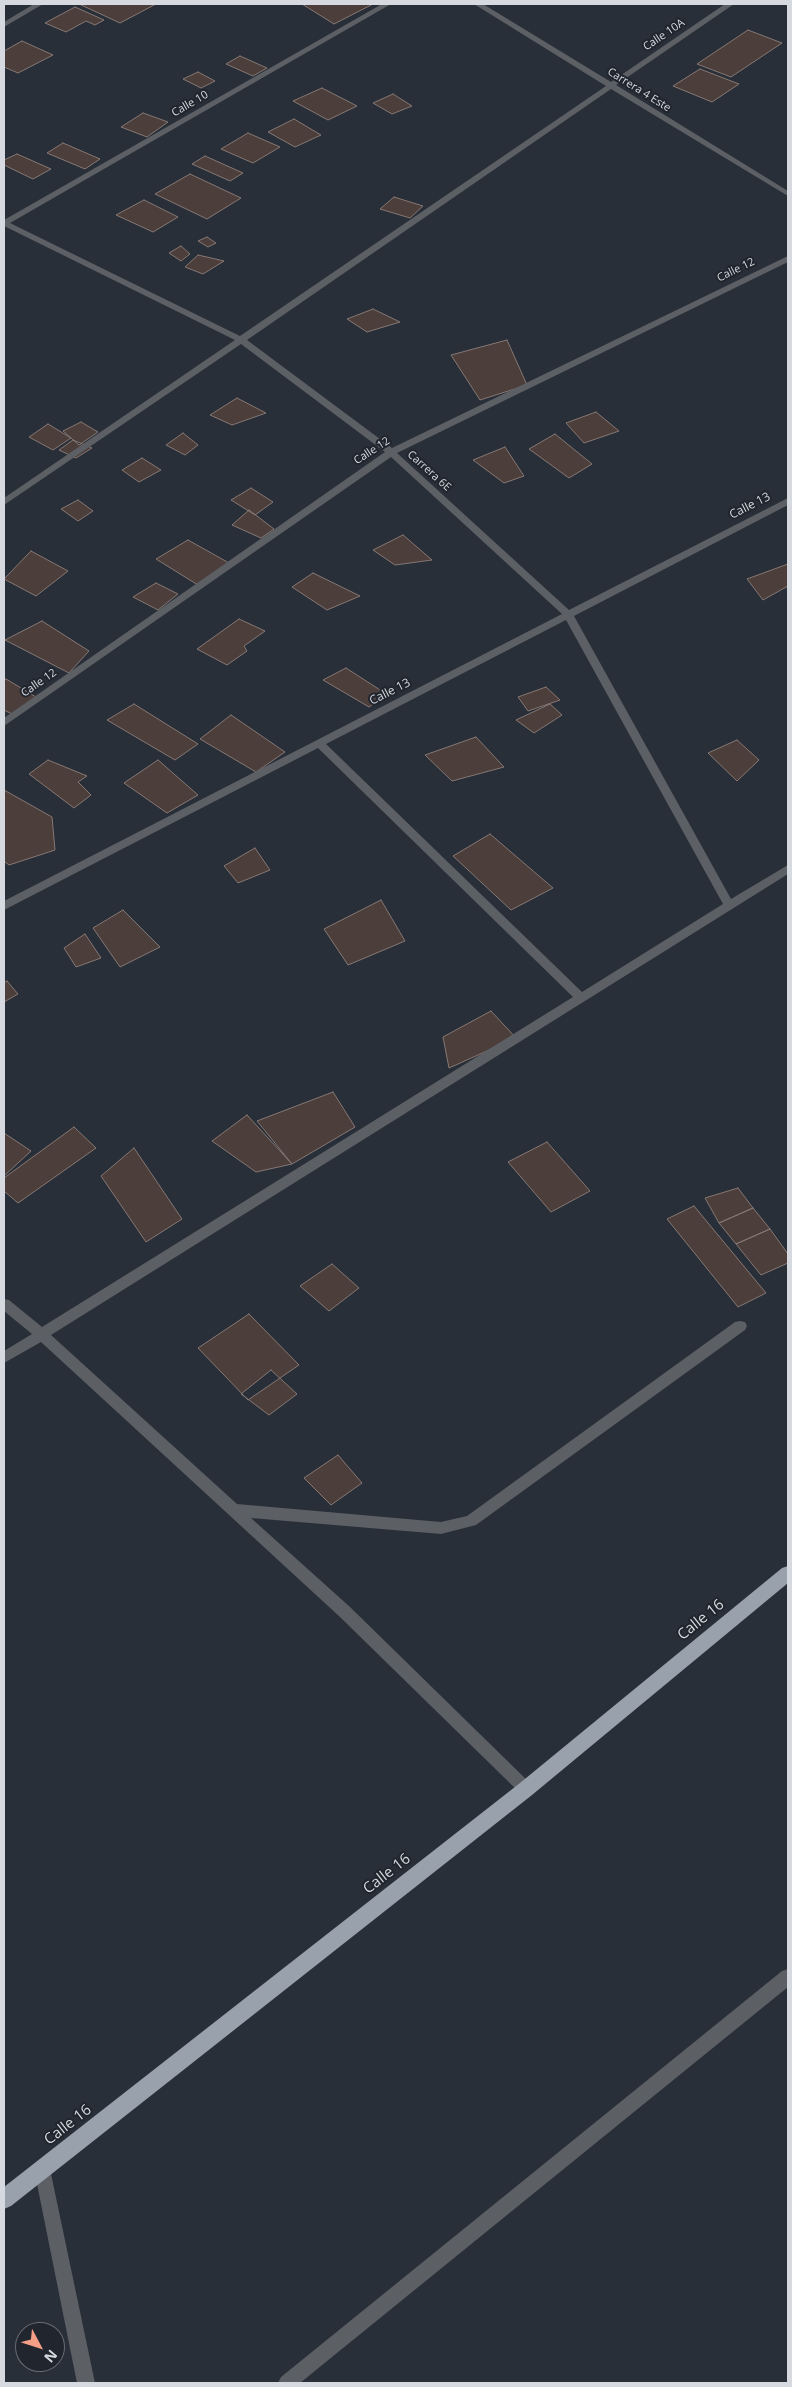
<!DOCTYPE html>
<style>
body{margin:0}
#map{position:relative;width:792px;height:2387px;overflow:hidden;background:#292f38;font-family:"Open Sans",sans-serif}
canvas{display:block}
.frame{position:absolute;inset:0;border:5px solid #d6dae0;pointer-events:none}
.north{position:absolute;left:15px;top:2322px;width:50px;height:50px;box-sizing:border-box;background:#20252e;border:1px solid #696d75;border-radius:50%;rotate:130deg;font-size:14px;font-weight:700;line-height:20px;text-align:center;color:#d6dae0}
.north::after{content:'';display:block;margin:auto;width:18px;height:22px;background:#f49f86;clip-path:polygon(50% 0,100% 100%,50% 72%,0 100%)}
</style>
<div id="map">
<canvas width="792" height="2387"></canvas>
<div class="frame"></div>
<div class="north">N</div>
</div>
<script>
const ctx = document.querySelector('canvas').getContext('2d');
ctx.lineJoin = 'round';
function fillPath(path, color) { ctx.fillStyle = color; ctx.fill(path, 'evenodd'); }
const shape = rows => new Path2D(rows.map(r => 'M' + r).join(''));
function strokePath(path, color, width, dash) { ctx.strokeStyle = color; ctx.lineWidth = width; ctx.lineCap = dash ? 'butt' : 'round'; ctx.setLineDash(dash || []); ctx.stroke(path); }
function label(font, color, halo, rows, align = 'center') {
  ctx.font = font + ' "Open Sans",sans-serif'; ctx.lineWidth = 4; ctx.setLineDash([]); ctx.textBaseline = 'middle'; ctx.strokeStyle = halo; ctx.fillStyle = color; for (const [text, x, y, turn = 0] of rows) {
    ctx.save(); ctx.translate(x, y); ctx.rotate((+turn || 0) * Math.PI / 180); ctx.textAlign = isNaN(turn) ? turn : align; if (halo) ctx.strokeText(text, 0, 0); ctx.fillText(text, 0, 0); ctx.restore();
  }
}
const building = shape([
 [79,4,156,4,120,23,79,4],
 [302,4,373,4,334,24,302,4],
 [75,7,104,20,95,25,86,21,66,32,45,23,75,7],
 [748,30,782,43,731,77,697,64,748,30],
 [22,41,53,55,18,73,4,67,4,51,22,41],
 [240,56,267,68,253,76,226,64,240,56],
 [700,69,739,84,712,102,673,86,700,69],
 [198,72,215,81,201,88,183,79,198,72],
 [322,88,357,106,328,120,293,101,322,88],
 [393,94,412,106,392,114,373,103,393,94],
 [143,113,168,122,147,137,121,127,143,113],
 [294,119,321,135,295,147,268,132,294,119],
 [248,133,280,147,253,163,221,149,248,133],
 [63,143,100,159,85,169,47,153,63,143],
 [17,154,51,169,33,179,4,165,4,160,17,154],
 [205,156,243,173,230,181,192,164,205,156],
 [190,174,241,198,207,219,155,194,190,174],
 [394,197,423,206,410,218,380,209,394,197],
 [144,200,178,217,153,232,116,215,144,200],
 [207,237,216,243,208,247,198,241,207,237],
 [181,246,190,254,181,261,169,253,181,246],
 [198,255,224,261,203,274,185,267,198,255],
 [373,309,400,322,367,332,347,319,373,309],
 [507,340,527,385,480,400,451,355,507,340],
 [237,398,266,413,232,425,210,415,237,398],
 [596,412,619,431,584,443,566,423,596,412],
 [81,422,98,432,79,445,63,431,81,422],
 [48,424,71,438,53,450,29,437,48,424],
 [183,433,198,445,185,455,166,445,183,433],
 [555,434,592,464,569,478,529,449,555,434],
 [73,440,92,448,76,458,59,450,73,440],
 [505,447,524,476,504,483,473,460,505,447],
 [142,458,161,470,139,482,122,470,142,458],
 [251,488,273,502,255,515,231,500,251,488],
 [78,500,93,511,78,521,61,509,78,500],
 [249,510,274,529,261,538,232,525,249,510],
 [403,535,432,560,395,565,373,550,403,535],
 [188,540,229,563,198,585,156,559,188,540],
 [31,551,68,571,36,596,4,579,31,551],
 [788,564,788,586,763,600,747,579,788,564],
 [313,573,360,596,327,610,292,587,313,573],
 [156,583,178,594,158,610,133,597,156,583],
 [239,619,265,631,244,646,247,651,227,665,197,649,239,619],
 [42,621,89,651,69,673,5,640,42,621],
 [346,668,391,697,384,696,369,707,323,680,346,668],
 [6,679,36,697,12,714,4,710,4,680,6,679],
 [546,687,560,700,528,711,518,697,546,687],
 [134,704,198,744,175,760,107,720,134,704],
 [550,704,562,715,534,733,516,720,550,704],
 [231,715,285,752,256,772,200,739,231,715],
 [476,737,504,767,452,781,425,755,476,737],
 [737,740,759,760,737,781,708,753,737,740],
 [48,760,87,776,78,782,91,795,74,808,29,774,48,760],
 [158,760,198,795,167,813,124,783,158,760],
 [4,790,52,817,55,850,9,865,4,861,4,790],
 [490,834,553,888,511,910,453,856,490,834],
 [255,848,270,870,238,883,224,866,255,848],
 [381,900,405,941,348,965,324,929,381,900],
 [123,910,160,947,120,967,93,928,123,910],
 [85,934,101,958,76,967,64,948,85,934],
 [7,981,18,994,4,1002,4,983,7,981],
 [491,1011,516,1038,449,1068,443,1037,491,1011],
 [333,1092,355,1127,292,1164,257,1121,333,1092],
 [247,1115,292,1164,256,1172,212,1141,247,1115],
 [74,1127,96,1148,18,1203,4,1191,4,1178,74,1127],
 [4,1133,31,1151,4,1176,4,1133],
 [547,1142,590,1191,551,1212,508,1162,547,1142],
 [134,1148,182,1219,146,1242,101,1176,134,1148],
 [738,1188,753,1208,719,1223,705,1198,738,1188],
 [694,1206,766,1293,738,1307,667,1219,694,1206],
 [753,1208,770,1229,736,1244,719,1223,753,1208],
 [770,1229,788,1254,788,1263,761,1275,736,1244,770,1229],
 [332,1264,359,1288,329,1311,300,1286,332,1264],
 [249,1314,299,1365,248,1400,198,1348,249,1314],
 [271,1370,297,1394,269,1415,241,1394,271,1370],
 [338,1455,362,1483,331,1505,304,1478,338,1455]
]);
const street = shape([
 [34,4,43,4,4,27,4,22,34,4],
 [382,4,391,4,10,223,240,336,606,86,474,4,483,4,611,82,725,4,734,4,616,85,788,191,788,196,611,89,247,340,392,448,788,256,788,262,397,453,569,610,788,498,788,505,574,616,731,899,788,865,788,874,51,1335,237,1504,441,1522,467,1516,735,1322,740,1321,745,1322,747,1326,745,1330,476,1525,441,1534,251,1518,350,1607,531,1784,533,1789,531,1794,526,1796,521,1794,340,1617,41,1342,4,1363,4,1351,32,1334,4,1311,4,1299,9,1300,42,1327,573,997,318,748,4,910,4,901,562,614,391,457,4,726,4,718,385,452,241,344,4,505,4,498,235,340,4,226,4,220,382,4],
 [566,620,723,904,582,992,326,744,566,620],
 [788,1969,788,1987,300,2383,278,2383,281,2377,782,1971,788,1969],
 [42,2161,48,2163,50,2169,95,2383,77,2383,34,2169,36,2163,42,2161]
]);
const highway = shape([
 [788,1566,788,1583,532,1795,11,2206,4,2209,4,2187,520,1783,782,1568,788,1566]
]);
const farStreetnames = [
 ["Calle 10A",664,35,-34],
 ["Carrera 4 Este",639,90,32],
 ["Calle 10",190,104,-30],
 ["Calle 12",736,270,-26],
 ["Calle 12",372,451,-33],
 ["Carrera 6E",429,471,42],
 ["Calle 12",39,683,-35]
];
const streetNames = [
 ["Calle 13",750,506,-27],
 ["Calle 13",390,692,-27]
];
const nearStreetnames = [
 ["Calle 16",701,1620,-39],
 ["Calle 16",387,1874,-38],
 ["Calle 16",68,2125,-38]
];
fillPath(building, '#4b3e3b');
strokePath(building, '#867874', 1);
fillPath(street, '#5c5f64');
fillPath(highway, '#99a1ac');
label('11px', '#d6dae0', '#20252e', farStreetnames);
label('12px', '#d6dae0', '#20252e', streetNames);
label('15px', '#d6dae0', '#20252e', nearStreetnames);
</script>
